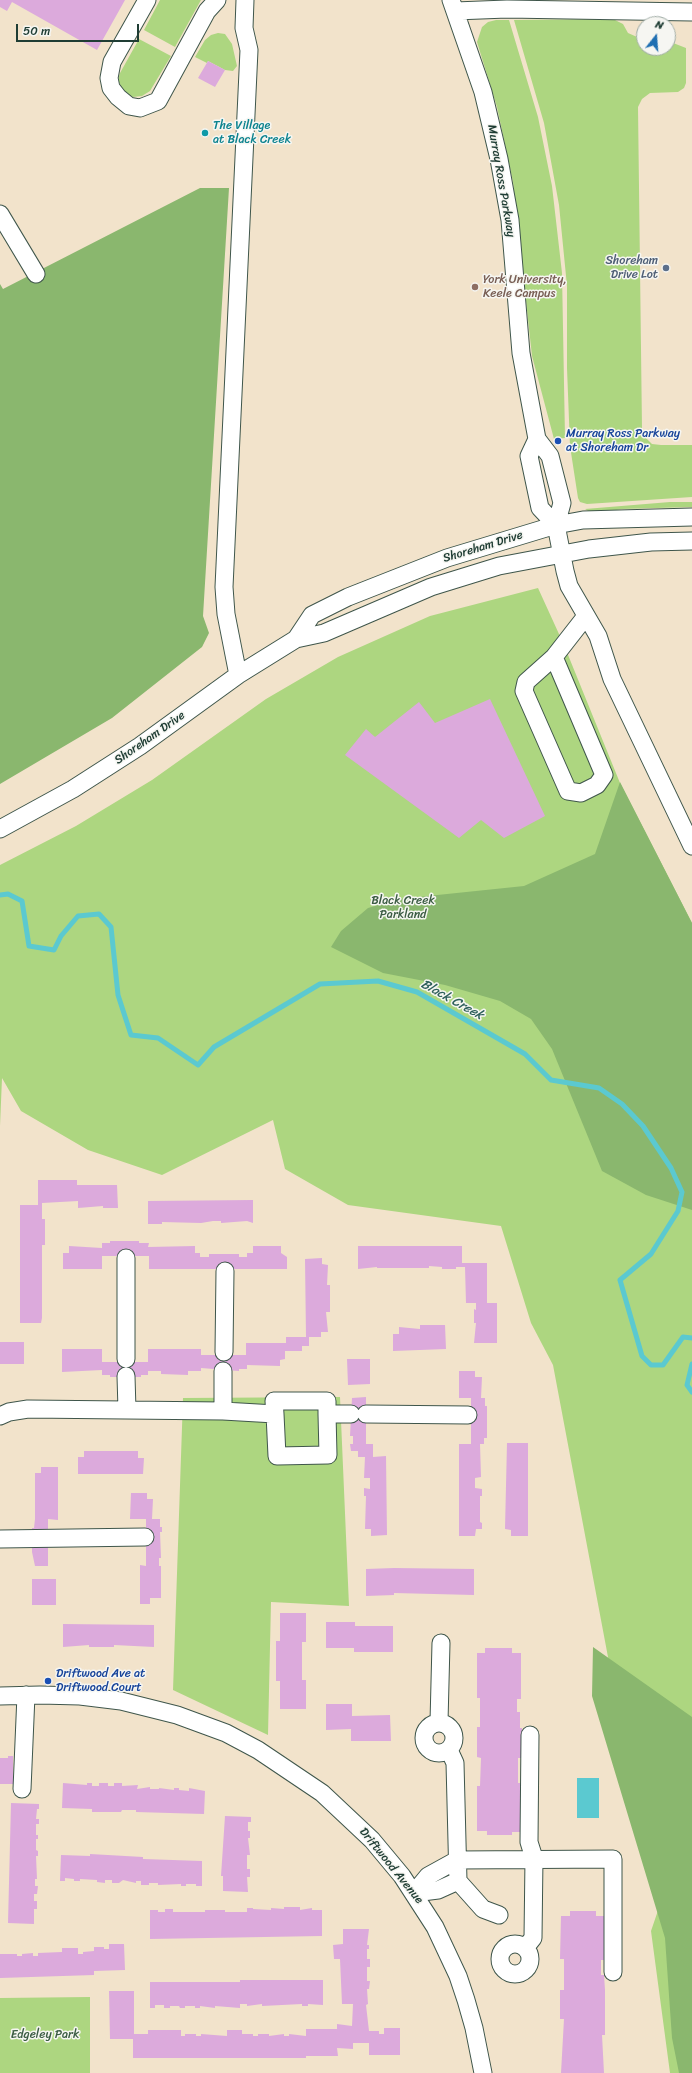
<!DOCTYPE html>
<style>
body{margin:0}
#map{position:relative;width:692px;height:2073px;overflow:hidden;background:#f2e3cb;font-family:Sriracha,sans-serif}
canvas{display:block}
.north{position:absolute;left:636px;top:16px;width:40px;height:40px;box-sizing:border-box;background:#f6f6f2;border:1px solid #a0aca6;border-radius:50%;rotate:17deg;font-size:11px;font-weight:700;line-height:16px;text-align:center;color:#1f3d34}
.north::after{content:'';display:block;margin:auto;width:14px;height:18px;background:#1f6fb2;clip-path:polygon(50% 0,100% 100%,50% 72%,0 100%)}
.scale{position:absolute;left:16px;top:24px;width:123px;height:18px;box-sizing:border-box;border:2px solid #1f3d34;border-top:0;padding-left:5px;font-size:12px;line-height:14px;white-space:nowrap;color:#1f3d34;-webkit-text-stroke:3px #f6f6f2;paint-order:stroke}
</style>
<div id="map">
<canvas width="692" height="2073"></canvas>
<div class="north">N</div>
<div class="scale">50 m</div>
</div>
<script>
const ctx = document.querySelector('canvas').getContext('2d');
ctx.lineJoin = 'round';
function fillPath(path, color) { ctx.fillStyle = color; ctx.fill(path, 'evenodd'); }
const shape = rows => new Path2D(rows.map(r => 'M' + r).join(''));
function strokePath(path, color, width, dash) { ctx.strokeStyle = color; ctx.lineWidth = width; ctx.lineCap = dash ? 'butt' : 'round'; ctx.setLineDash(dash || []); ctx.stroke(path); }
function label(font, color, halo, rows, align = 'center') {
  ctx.font = font + ' Sriracha,sans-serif'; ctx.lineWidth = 3; ctx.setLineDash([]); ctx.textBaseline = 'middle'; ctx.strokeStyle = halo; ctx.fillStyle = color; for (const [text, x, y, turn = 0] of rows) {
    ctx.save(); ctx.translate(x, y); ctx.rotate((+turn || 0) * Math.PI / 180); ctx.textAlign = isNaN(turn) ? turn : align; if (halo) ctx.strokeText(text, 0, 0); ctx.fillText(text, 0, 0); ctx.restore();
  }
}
const green = shape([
 [160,0,201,0,175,47,144,30],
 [613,19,623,24,628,33,644,40,644,48,668,48,668,41,686,48,686,83,684,88,678,92,650,93,642,99,638,107,642,429,643,435,652,444,661,445,692,445,692,497,587,504,580,502,578,498,570,446,567,368,567,286,559,205,544,123,514,20],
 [496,20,509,20,538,117,552,186,562,273,565,438,554,439,532,356,513,182,497,107,477,42,482,27,488,22],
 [218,33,225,34,232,44,237,66,233,71,225,70,208,61,207,63,195,57,205,40,211,35],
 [139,39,171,56,150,91,142,96,133,97,126,94,122,89,118,80,120,73],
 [670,502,692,502,692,507,622,509,599,513,590,512,585,509],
 [538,588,564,645,620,783,692,923,692,2073,670,2073,651,1931,680,1846,611,1673,553,1365,531,1323,501,1226,348,1205,285,1169,273,1120,162,1175,88,1150,21,1111,2,1078,0,1126,0,865,76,826,152,780,266,699,338,657,430,616],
 [340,1397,349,1606,271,1602,268,1735,173,1690,183,1398],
 [90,1997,90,2073,0,2073,0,1998]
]);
const forest = shape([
 [200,188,229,188,203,616,209,633,202,647,112,718,0,784,0,284,3,289],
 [620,782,692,923,692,1210,646,1195,602,1171,552,1049,531,1019,500,1001,445,985,383,973,331,947,341,931,368,908,399,899,524,886,595,854],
 [593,1647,692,1717,692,2073,679,2073,672,2038,665,1938,592,1696]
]);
const water = shape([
 [577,1778,599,1778,599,1818,577,1818]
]);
const stream = shape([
 [0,895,8,894,22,901,29,946,54,950,61,936,78,916,99,914,111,927,118,995,131,1035,158,1038,198,1065,214,1047,320,984,378,981,417,992,525,1054,551,1080,599,1088,622,1104,643,1126,671,1168,682,1192,678,1211,651,1254,620,1280,642,1356,651,1365,663,1365,683,1337,692,1338],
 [692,1364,687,1385,692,1392]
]);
const building = shape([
 [0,0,125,0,97,50,12,2,7,11,0,7],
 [208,61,225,70,215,87,198,78],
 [490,699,545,816,504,838,481,820,459,838,345,755,366,729,375,737,419,702,435,723],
 [38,1180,77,1180,77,1185,117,1185,118,1208,103,1208,103,1206,78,1208,78,1201,42,1203,42,1219,45,1219,45,1245,42,1245,42,1318,41,1323,20,1323,20,1205,38,1205],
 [253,1200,253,1223,247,1221,221,1223,221,1221,213,1221,201,1223,162,1222,162,1224,148,1224,148,1201],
 [110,1241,139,1241,139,1243,149,1243,148,1247,195,1246,195,1253,200,1253,200,1257,209,1257,209,1254,239,1254,239,1257,247,1257,247,1253,253,1253,253,1246,281,1246,281,1253,287,1257,287,1269,149,1269,149,1256,102,1256,102,1269,63,1269,63,1253,69,1253,69,1246,102,1248,102,1243,110,1243],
 [358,1246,462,1246,462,1263,487,1263,487,1303,497,1303,497,1343,474,1343,476,1323,474,1323,474,1309,476,1310,476,1303,466,1303,465,1267,456,1267,456,1269,442,1269,442,1267,429,1266,429,1268,377,1268,377,1267,358,1269],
 [322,1258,322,1264,328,1265,327,1285,330,1285,330,1312,326,1312,328,1332,321,1332,321,1337,309,1337,309,1346,302,1346,302,1351,285,1351,285,1359,280,1360,280,1366,247,1365,247,1369,239,1369,239,1371,201,1368,201,1371,188,1371,188,1375,161,1374,161,1371,148,1371,148,1375,141,1375,141,1377,110,1377,110,1375,102,1375,102,1370,62,1372,62,1349,102,1349,102,1362,148,1362,148,1349,201,1349,201,1355,246,1355,246,1343,286,1343,286,1337,306,1337,305,1259],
 [420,1325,445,1325,446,1349,393,1351,393,1334,399,1334,399,1327,420,1329],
 [0,1342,24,1342,24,1364,0,1364],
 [347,1359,370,1359,370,1384,348,1385],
 [459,1371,475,1371,475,1377,482,1377,481,1398,485,1398,485,1406,487,1406,487,1438,484,1438,484,1444,480,1444,481,1477,475,1478,475,1488,482,1489,482,1496,480,1496,480,1522,482,1523,482,1529,476,1529,475,1536,459,1536,459,1444,471,1444,471,1398,459,1398],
 [366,1397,366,1444,373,1444,373,1457,386,1456,387,1535,371,1536,371,1529,365,1529,366,1496,364,1496,364,1488,370,1489,370,1478,364,1478,365,1457,358,1457,358,1451,351,1451,350,1444,353,1444,353,1436,350,1436,352,1398],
 [507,1443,528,1443,528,1536,511,1536,511,1530,505,1529],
 [84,1451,138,1451,138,1458,144,1458,143,1474,78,1474,78,1457,84,1457],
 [41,1467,58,1467,58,1520,48,1519,48,1566,35,1566,32,1552,32,1528,34,1528,35,1519,35,1473,41,1473],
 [131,1493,147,1493,147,1499,153,1499,152,1519,160,1519,160,1527,162,1527,162,1532,160,1532,161,1558,159,1558,159,1566,161,1566,161,1598,150,1598,150,1604,140,1604,140,1565,146,1566,146,1519,130,1519],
 [394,1568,474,1569,474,1595,394,1593,394,1595,366,1596,366,1569],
 [32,1579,56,1579,56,1605,32,1605],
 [280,1613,306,1613,306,1642,302,1642,302,1680,306,1680,306,1709,280,1709,280,1681,276,1681,276,1641,280,1641],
 [326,1622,355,1622,355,1626,393,1626,393,1652,354,1652,354,1648,326,1648],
 [63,1624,154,1625,154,1647,114,1645,114,1647,89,1647,89,1645,63,1647],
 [485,1648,512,1648,512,1653,521,1653,521,1699,517,1699,517,1712,520,1712,520,1728,522,1728,522,1758,518,1758,518,1783,522,1783,522,1832,512,1832,512,1835,487,1835,487,1831,477,1831,477,1786,480,1786,481,1758,477,1757,477,1727,480,1727,480,1698,477,1698,477,1653,485,1653],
 [326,1704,352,1704,352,1716,390,1715,391,1741,351,1741,351,1729,326,1730],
 [8,1756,13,1756,13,1784,0,1784,0,1758,8,1758],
 [63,1783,87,1785,87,1783,92,1783,92,1786,99,1786,99,1783,108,1783,108,1786,114,1786,114,1783,122,1783,122,1786,138,1785,137,1789,150,1787,150,1789,159,1789,159,1788,174,1790,174,1788,179,1788,179,1790,189,1791,189,1788,205,1791,204,1814,136,1812,136,1810,122,1810,121,1812,92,1812,92,1809,62,1808],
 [11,1803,39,1804,39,1809,37,1809,36,1819,39,1819,39,1824,36,1824,36,1835,38,1835,38,1839,36,1839,36,1850,38,1851,38,1856,36,1856,37,1879,35,1879,35,1886,38,1886,37,1894,34,1894,34,1901,37,1901,37,1909,34,1909,34,1924,8,1923],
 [225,1816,251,1817,251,1822,248,1822,248,1831,250,1831,250,1838,248,1838,250,1855,247,1855,247,1869,250,1869,250,1877,247,1877,248,1892,223,1891,223,1876,221,1876],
 [90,1854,143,1857,143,1859,202,1861,202,1886,196,1886,196,1884,186,1884,186,1886,181,1886,181,1884,158,1885,158,1883,149,1883,149,1885,141,1885,141,1881,136,1881,136,1883,123,1880,119,1883,112,1883,112,1880,105,1880,105,1883,97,1882,97,1880,80,1879,80,1881,74,1881,74,1879,65,1878,65,1881,60,1881,61,1855,90,1856],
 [284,1907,300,1907,300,1910,312,1908,312,1910,322,1910,322,1936,150,1939,150,1910,158,1910,158,1912,165,1912,165,1909,173,1909,173,1912,205,1912,205,1910,225,1910,225,1912,247,1912,247,1908,253,1908,253,1909,271,1910,271,1908,284,1909],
 [570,1911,596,1911,596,1916,605,1916,605,1960,601,1960,601,1975,604,1975,605,1990,605,2035,602,2035,604,2073,561,2073,564,2019,560,2019,560,1990,564,1990,564,1959,560,1959,561,1916,570,1916],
 [343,1929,369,1929,367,1945,369,1945,369,1949,367,1949,367,1959,370,1959,370,1967,367,1967,367,1981,370,1981,369,1989,367,1989,368,2004,366,2005,369,2031,379,2031,379,2034,384,2034,384,2028,400,2028,400,2055,369,2055,369,2043,353,2043,353,2049,337,2048,338,2056,306,2056,306,2058,133,2058,133,2039,110,2039,109,1991,134,1991,134,2034,148,2034,148,2030,181,2030,181,2036,185,2036,185,2034,196,2034,196,2036,201,2036,201,2034,227,2036,227,2030,242,2030,242,2034,253,2034,253,2036,258,2036,258,2034,269,2034,269,2036,284,2034,284,2036,289,2036,289,2034,306,2036,306,2029,337,2029,337,2024,352,2026,353,2004,342,2004,340,1959,334,1959,333,1945,343,1944],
 [109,1944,124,1944,125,1970,94,1971,94,1975,0,1978,0,1954,17,1954,17,1956,22,1956,22,1954,33,1953,33,1956,38,1956,38,1953,62,1952,62,1948,78,1948,78,1954,83,1954,83,1952,94,1951,94,1947,104,1947,104,1949,109,1949],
 [240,1980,323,1980,323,2005,308,2004,308,2006,302,2006,302,2004,262,2006,262,2004,247,2006,247,2004,240,2004,240,2008,215,2006,215,2008,200,2006,200,2008,195,2008,195,2006,185,2006,185,2008,180,2008,179,2006,170,2006,170,2008,164,2008,164,2005,155,2005,155,2008,150,2008,150,1982,240,1982]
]);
const minor = shape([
 [147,0,112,62,109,78,111,88,118,97,129,106,140,108,158,101,207,11,217,0],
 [451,0,483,92,499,159,510,220,521,353,537,439,550,456,562,503,556,525,565,571,569,586,598,636,612,679,692,846],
 [455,11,507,9,692,12],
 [0,214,36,274],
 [537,439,529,456,540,508,556,525],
 [296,639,312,615,348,597,447,558,556,525,583,520,692,517],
 [554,657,604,775,597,785,581,793,568,791,524,691,526,682,554,657,586,616],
 [238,675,226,614,224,587,249,50,244,28,245,0],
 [0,829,73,789,140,746,238,675,296,639,324,633,431,587,499,566,589,549,651,542,692,541],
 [224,1352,225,1271],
 [126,1359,126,1258],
 [126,1376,127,1410],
 [223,1411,223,1371],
 [275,1414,277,1456,328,1455,327,1414],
 [366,1414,468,1415],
 [0,1416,9,1412,28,1409,223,1411,275,1414,274,1401,327,1401,327,1414,351,1414],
 [0,1539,145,1537],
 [0,1696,40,1695,80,1696,121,1701,177,1715,226,1733,258,1750,322,1793,372,1840,402,1876,435,1927,458,1976,466,2000,474,2028,483,2073],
 [439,1722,441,1643],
 '424 1738a15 15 0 1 1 30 0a15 15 0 1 1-30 0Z',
 [449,1750,455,1763,458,1881,483,1909,499,1915],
 [22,1789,26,1695],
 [414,1893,428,1876,457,1860,613,1859,613,1972],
 [414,1893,438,1890,458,1881],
 '500 1959a15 15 0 1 1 30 0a15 15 0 1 1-30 0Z',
 [525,1948,533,1938,534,1858,529,1842,530,1735]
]);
const markers = [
 [205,133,4,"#0f9aa8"],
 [666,268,4,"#5c6f8a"],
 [475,287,4,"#8d6e63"],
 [558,441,4,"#1a4fb4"],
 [48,1681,4,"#1a4fb4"]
];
const cultureNames = [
 ["The Village",213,126],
 ["at Black Creek",213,140]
];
const streetNames = [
 ["Murray Ross Parkway",501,181,80],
 ["Shoreham Drive",483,547,-17],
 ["Shoreham Drive",150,738,-35],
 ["Driftwood Avenue",391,1866,51]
];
const serviceNames = [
 ["Shoreham",658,261],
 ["Drive Lot",658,275]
];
const educationNames = [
 ["York University,",483,280],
 ["Keele Campus",483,294]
];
const transitNames = [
 ["Murray Ross Parkway",566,434],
 ["at Shoreham Dr",566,448],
 ["Driftwood Ave at",56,1674],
 ["Driftwood Court",56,1688]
];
const parkNames = [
 ["Black Creek",403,901],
 ["Parkland",403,915],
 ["Edgeley Park",45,2035]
];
const waterNames = [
 ["Black Creek",452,1000,29]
];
fillPath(green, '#add680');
fillPath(forest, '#8ab76e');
fillPath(water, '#5bc9d0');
strokePath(stream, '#5bc9d0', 5);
fillPath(building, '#dcaadc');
strokePath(minor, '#3f564b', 19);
strokePath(minor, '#fff', 17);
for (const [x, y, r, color] of markers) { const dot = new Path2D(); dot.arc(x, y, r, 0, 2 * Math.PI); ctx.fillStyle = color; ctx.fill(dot); strokePath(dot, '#f6f6f2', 1.5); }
label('12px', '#0d838f', '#f6f6f2', cultureNames, 'left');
label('12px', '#1f3d34', '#f6f6f2', streetNames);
label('12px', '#4e5e75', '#f6f6f2', serviceNames, 'right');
label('12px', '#785e54', '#f6f6f2', educationNames, 'left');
label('12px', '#164399', '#f6f6f2', transitNames, 'left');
label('12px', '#3b5c43', '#f6f6f2', parkNames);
label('italic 13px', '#2e605b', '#f6f6f2', waterNames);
</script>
